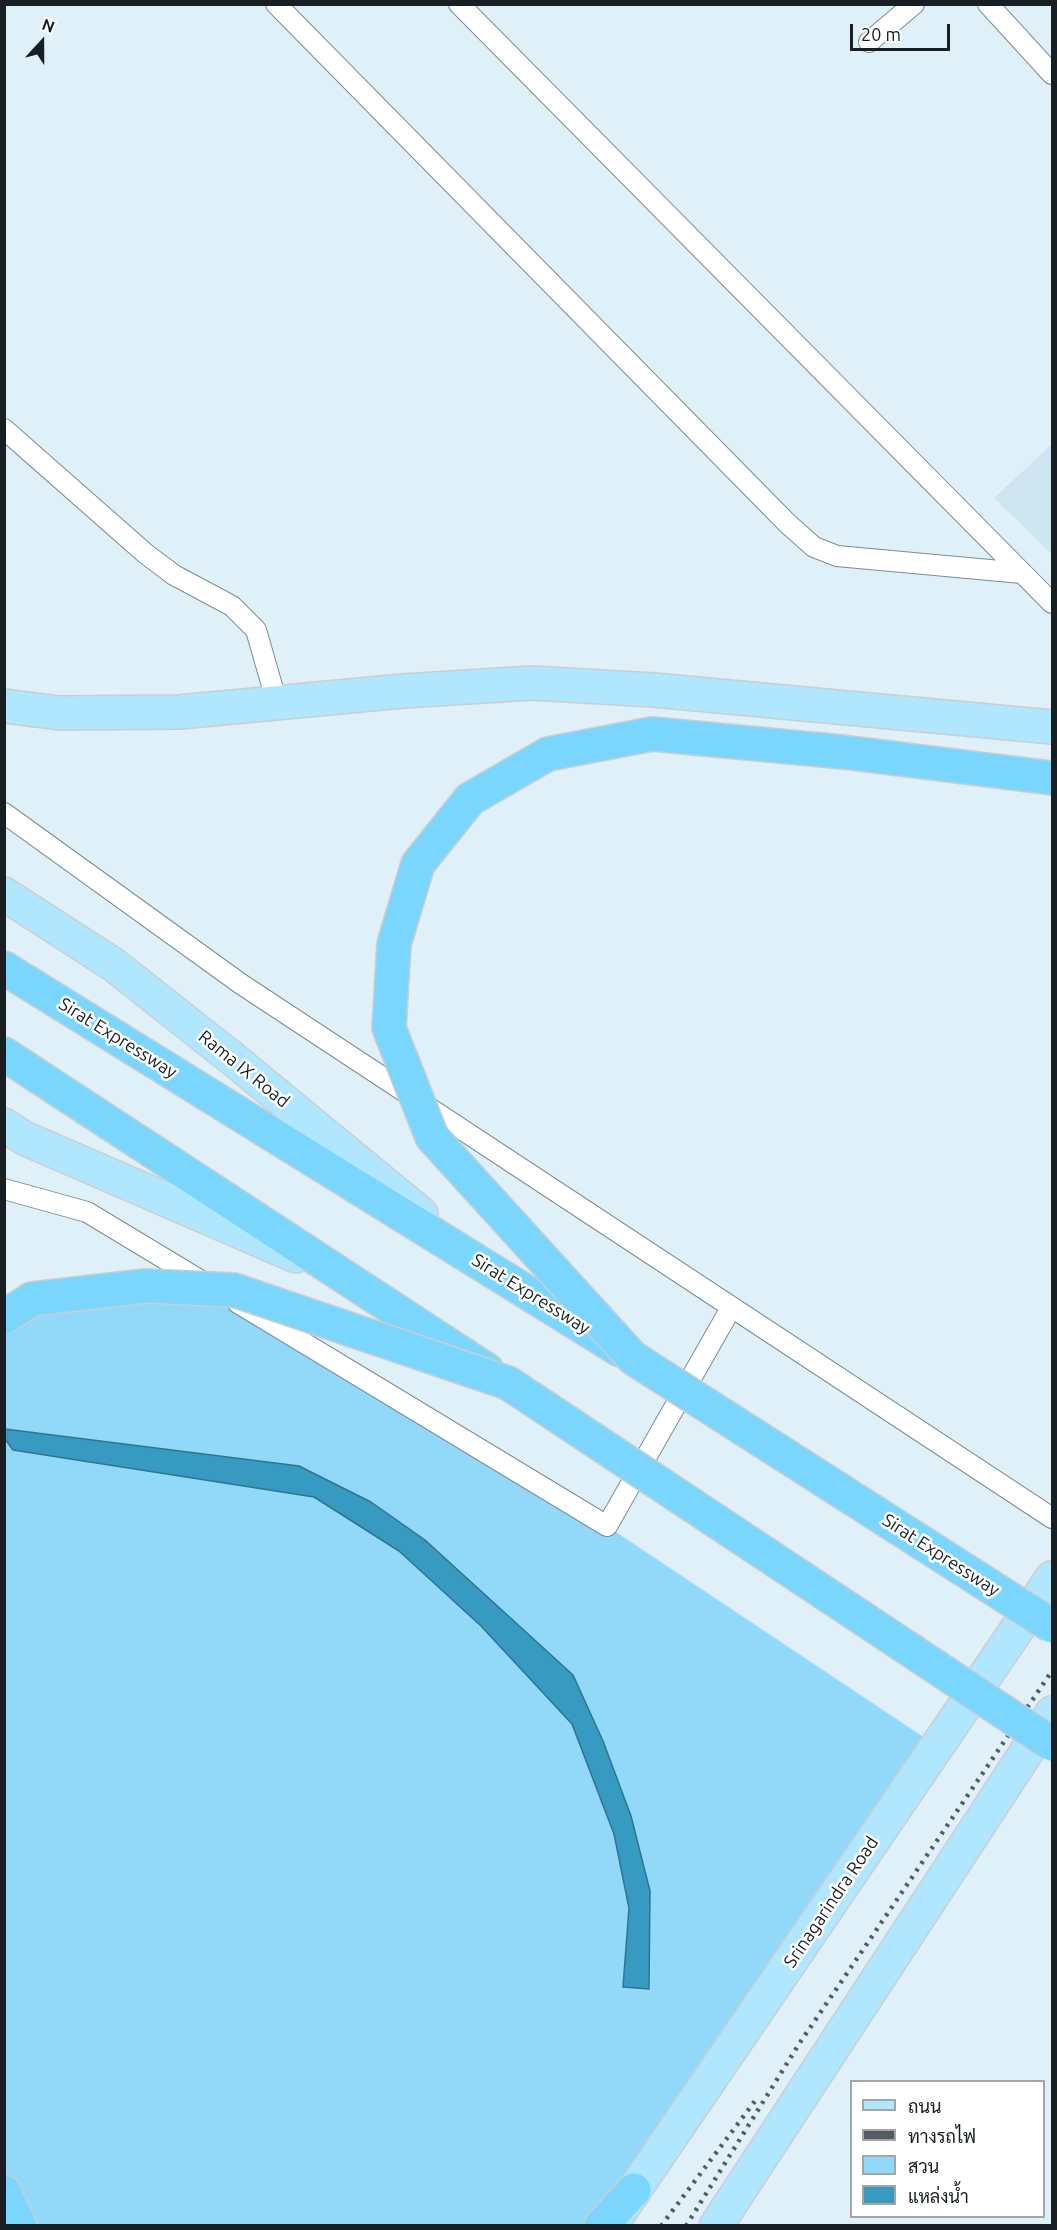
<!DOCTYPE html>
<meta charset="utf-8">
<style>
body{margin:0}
#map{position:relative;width:1057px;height:2230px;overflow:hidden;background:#dff0f9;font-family:Ubuntu,Sarabun,sans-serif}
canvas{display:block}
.frame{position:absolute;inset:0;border:6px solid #181f22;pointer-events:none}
.legend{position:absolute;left:850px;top:2080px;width:195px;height:138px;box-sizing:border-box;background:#fff;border:2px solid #a3a5a7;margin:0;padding:8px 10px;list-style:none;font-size:18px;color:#181f22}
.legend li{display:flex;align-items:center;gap:12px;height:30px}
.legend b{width:30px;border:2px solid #a3a5a7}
.north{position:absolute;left:12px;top:12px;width:60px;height:60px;-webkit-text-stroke:4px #fff;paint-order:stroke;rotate:21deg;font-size:16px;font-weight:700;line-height:24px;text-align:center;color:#181f22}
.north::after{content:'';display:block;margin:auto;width:21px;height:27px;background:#181f22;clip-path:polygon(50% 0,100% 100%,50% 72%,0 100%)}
.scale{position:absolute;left:850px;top:24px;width:100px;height:27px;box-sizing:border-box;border:3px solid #181f22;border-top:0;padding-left:8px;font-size:18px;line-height:21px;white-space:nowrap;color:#181f22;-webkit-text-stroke:4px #fff;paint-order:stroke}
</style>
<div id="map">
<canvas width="1057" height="2230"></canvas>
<div class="frame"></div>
<ul class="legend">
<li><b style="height:8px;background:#b0e6fe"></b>ถนน</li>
<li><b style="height:8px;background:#525c61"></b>ทางรถไฟ</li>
<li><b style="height:16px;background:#92d9f9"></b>สวน</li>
<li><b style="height:16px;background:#379ac0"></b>แหล่งน้ำ</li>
</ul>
<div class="north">N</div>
<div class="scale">20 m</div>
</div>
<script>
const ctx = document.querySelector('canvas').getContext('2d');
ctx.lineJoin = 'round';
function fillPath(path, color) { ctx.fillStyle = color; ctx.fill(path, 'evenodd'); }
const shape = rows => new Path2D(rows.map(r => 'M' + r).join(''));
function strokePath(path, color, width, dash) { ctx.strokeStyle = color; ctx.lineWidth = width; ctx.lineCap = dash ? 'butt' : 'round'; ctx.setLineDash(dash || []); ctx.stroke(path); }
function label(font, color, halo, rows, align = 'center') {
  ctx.font = font + ' Ubuntu,sans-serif'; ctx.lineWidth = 5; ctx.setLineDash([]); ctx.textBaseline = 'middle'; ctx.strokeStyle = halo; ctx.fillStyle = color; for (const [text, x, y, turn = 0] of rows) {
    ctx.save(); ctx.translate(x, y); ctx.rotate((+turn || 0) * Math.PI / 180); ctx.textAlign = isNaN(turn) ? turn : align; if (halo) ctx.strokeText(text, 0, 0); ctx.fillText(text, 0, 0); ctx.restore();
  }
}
const built = shape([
 [1052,444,1052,554,994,498]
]);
const green = shape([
 [223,1290,607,1526,937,1746,601,2225,20,2225,4,2192,4,1317]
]);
const water = shape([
 [5,1429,299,1466,371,1502,425,1540,573,1675,603,1741,631,1816,650,1891,649,1989,623,1987,629,1908,614,1834,572,1724,481,1626,399,1551,314,1497,13,1450,5,1439,5,1429]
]);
const service = shape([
 [276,4,788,524,814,547,837,556,1022,573],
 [459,4,1052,603],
 [988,4,1052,74],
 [869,42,914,4],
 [4,429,146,554,174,575,232,606,256,630,277,703],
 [4,813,241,984,1052,1518],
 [4,1189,87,1212,208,1285],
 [238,1303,607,1526,731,1308]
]);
const primary = shape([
 [4,706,60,713,179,712,403,691,532,683,654,690,1052,727],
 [4,894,114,965,233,1059,421,1214],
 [4,1125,24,1138,296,1256],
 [618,2214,1052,1578],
 [716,2226,1052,1713]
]);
const motorway = shape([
 [548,754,652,734,843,752,1052,778],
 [4,968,620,1350],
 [4,1054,487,1370],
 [4,2192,20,2226],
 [601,2226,634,2190]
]);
const rail = shape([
 [661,2226,755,2101],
 [686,2226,799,2044,1052,1671]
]);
const motorwayBridge = shape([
 [548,754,470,799,418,864,394,944,389,1028,432,1137,633,1358,1052,1626],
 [4,1317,32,1299,145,1286,234,1290,508,1383,1052,1744]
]);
const streetNames = [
 ["Sirat Expressway",118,1038,32],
 ["Rama IX Road",244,1069,39],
 ["Sirat Expressway",531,1294,32],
 ["Sirat Expressway",941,1555,33],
 ["Srinagarindra Road",831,1902,-56]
];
fillPath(built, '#cce5f1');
fillPath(green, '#92d9f9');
fillPath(water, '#379ac0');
strokePath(water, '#2e7591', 1.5);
strokePath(service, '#7c8c93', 22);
strokePath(primary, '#cccece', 36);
strokePath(motorway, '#cccece', 36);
strokePath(service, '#fff', 20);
strokePath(primary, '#b0e6fe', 33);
strokePath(motorway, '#7bd6fd', 33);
strokePath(rail, '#525c61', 4.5, [3, 6]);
strokePath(motorwayBridge, '#cccece', 36, []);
strokePath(motorwayBridge, '#7bd6fd', 33);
label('18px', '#181f22', '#fff', streetNames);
</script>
